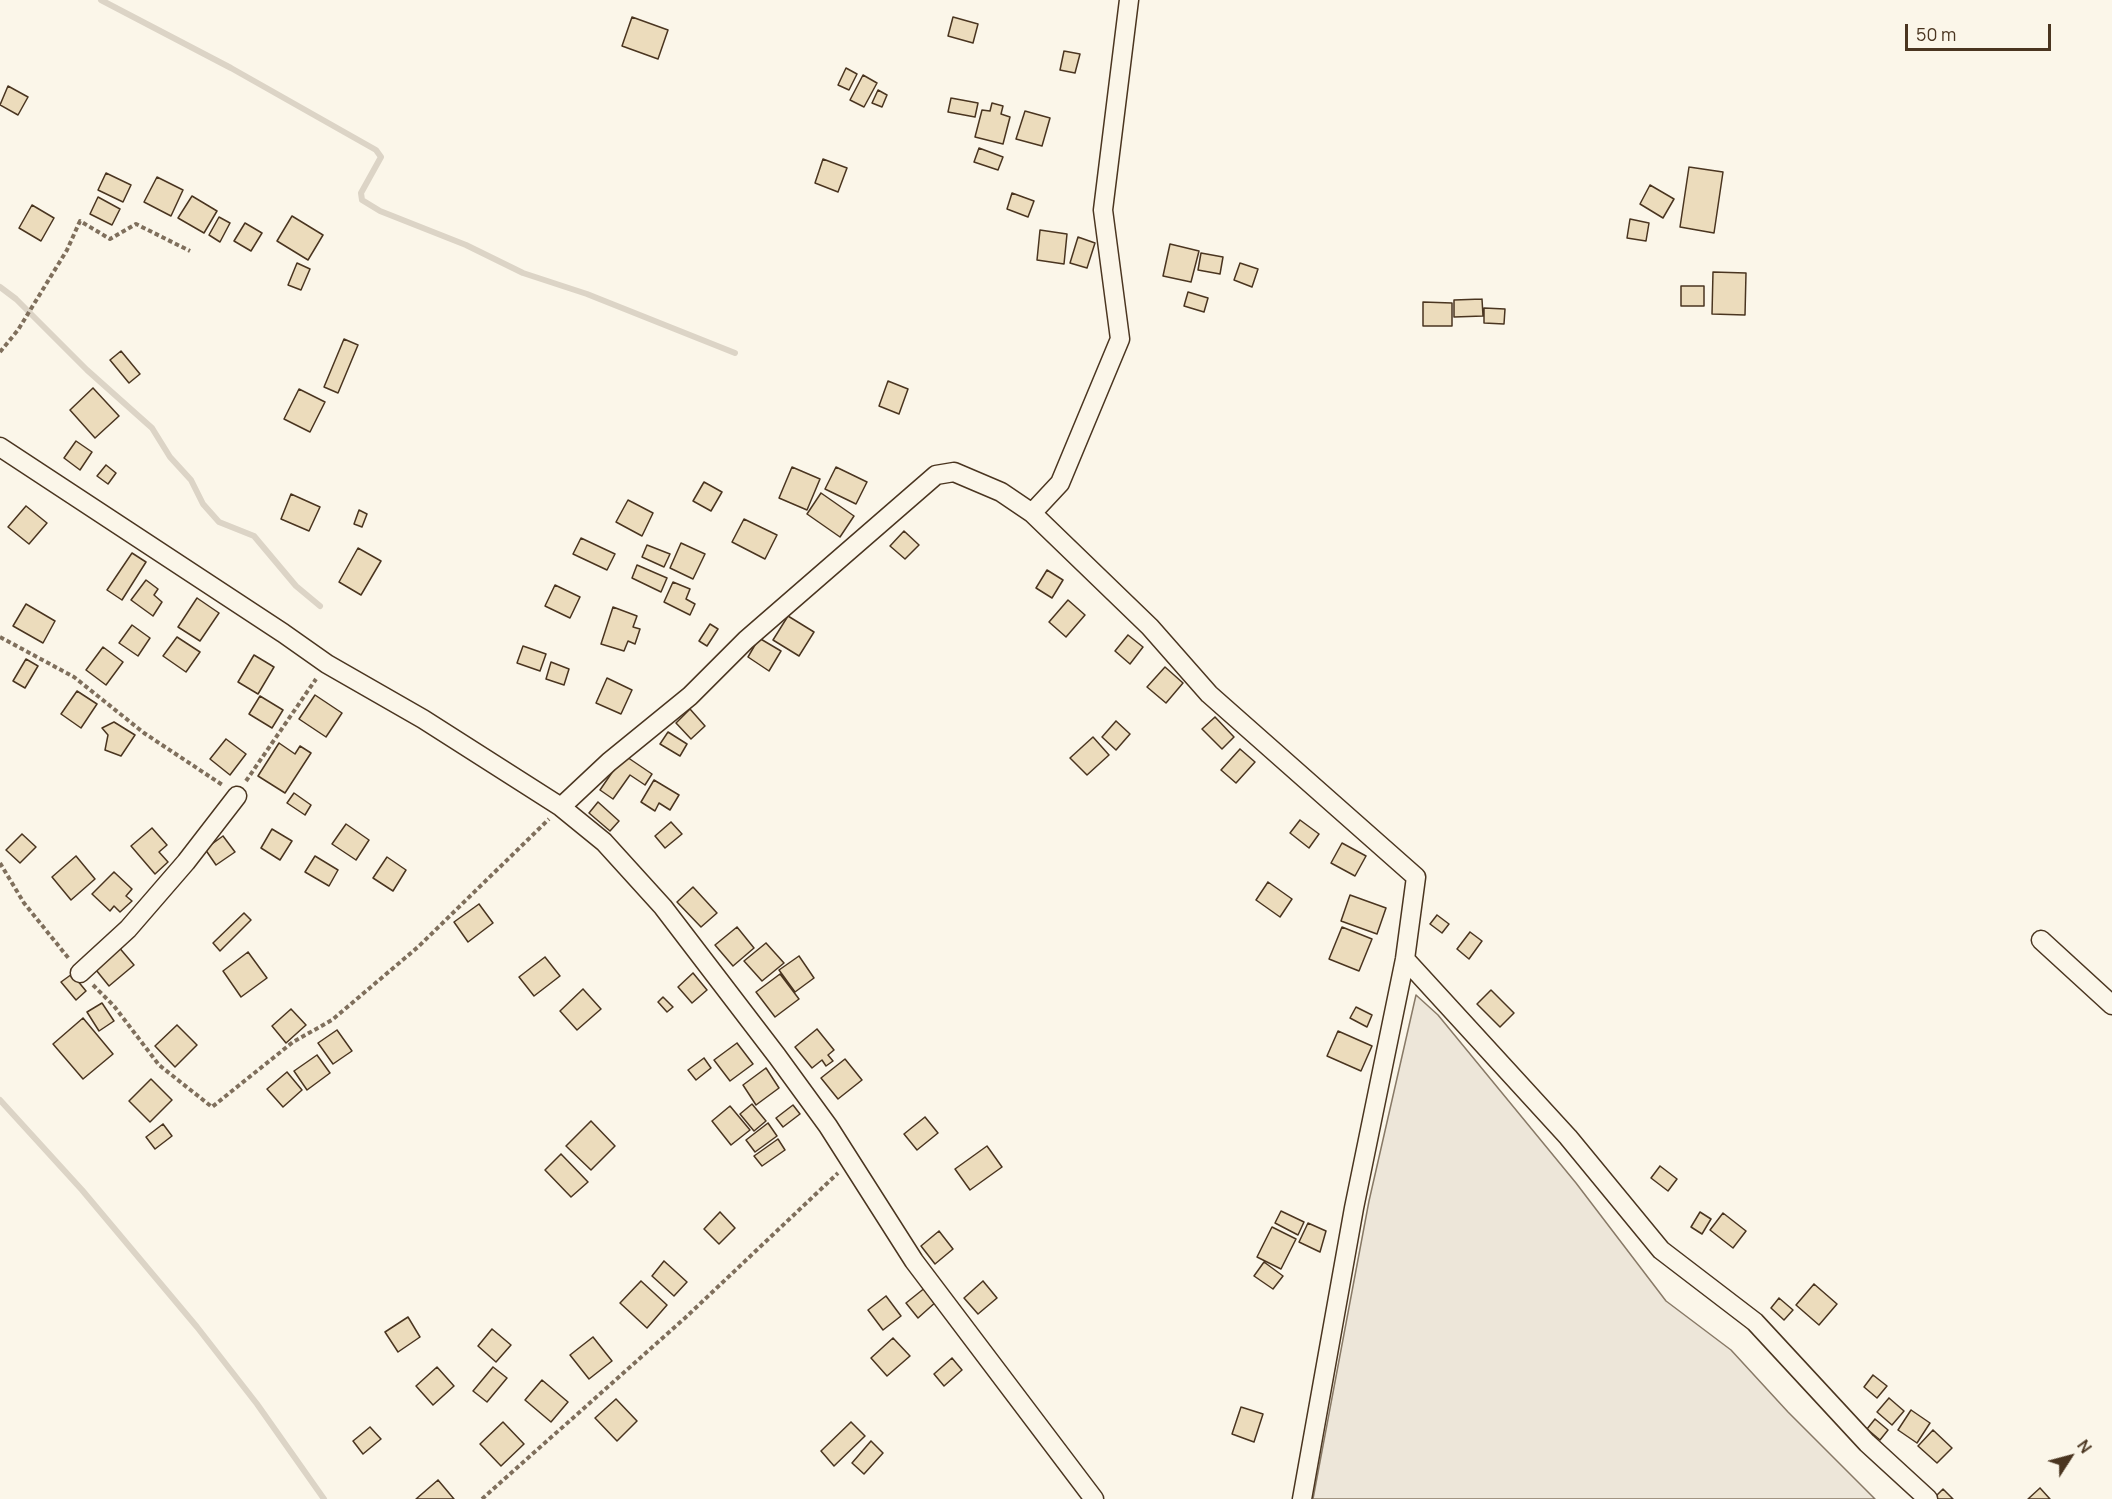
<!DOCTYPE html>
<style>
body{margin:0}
#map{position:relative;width:2112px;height:1499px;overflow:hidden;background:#fbf6e9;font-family:Manrope,sans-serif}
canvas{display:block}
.north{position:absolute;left:2040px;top:1427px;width:60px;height:60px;-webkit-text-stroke:4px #fbf6e9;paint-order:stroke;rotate:54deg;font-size:16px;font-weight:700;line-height:24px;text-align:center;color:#4a3520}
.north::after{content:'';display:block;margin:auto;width:21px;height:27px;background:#4a3520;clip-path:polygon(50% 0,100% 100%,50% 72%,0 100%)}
.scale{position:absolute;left:1905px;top:24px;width:146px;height:27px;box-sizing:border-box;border:3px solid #4a3520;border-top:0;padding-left:8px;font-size:18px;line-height:21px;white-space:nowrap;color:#4a3520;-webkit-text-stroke:4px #fbf6e9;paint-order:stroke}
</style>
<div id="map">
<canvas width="2112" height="1499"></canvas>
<div class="north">N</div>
<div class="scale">50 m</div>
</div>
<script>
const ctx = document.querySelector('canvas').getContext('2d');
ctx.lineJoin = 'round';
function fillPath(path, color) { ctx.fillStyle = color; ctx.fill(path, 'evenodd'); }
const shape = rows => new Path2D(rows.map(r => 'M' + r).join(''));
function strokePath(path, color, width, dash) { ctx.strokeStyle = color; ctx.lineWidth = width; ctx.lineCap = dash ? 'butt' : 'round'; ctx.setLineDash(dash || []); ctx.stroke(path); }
const green = shape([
 [1416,995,1438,1015,1576,1183,1666,1301,1731,1350,1788,1412,1875,1499,1313,1499,1369,1201,1416,995]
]);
const stream = shape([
 [101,0,231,68,376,150,381,157,361,193,362,200,380,211,466,245,523,273,587,294,735,353],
 [0,287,16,299,87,370,152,428,170,457,191,480,203,504,219,522,254,536,296,586,320,606],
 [0,1100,82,1190,197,1327,257,1404,324,1499]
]);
const building = shape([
 [632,17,668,30,658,59,622,46,632,17],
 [953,17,978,24,973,43,948,36,953,17],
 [1064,51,1080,54,1075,73,1060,70,1064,51],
 [846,68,857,74,849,90,838,85,846,68],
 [863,75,877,83,864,107,850,100,863,75],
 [8,86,28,97,18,115,0,105,8,86],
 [878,90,887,95,882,107,872,103,878,90],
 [951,98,978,103,975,117,948,112,951,98],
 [992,103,1003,106,1001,114,1010,117,1003,144,975,137,982,110,990,111,992,103],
 [1025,111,1050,118,1042,146,1016,139,1025,111],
 [979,148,1003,157,998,170,974,162,979,148],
 [823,159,847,168,838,192,815,183,823,159],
 [1689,167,1723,172,1714,233,1680,227,1689,167],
 [106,173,131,185,123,202,98,190,106,173],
 [157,177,183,190,171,216,144,202,157,177],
 [1650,185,1674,199,1663,218,1640,204,1650,185],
 [1012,193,1034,201,1028,217,1007,209,1012,193],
 [192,196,217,211,204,233,178,218,192,196],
 [98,197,120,209,112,225,90,214,98,197],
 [32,205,54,218,41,241,19,228,32,205],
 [292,216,323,235,308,260,277,241,292,216],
 [219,217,230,223,220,242,209,235,219,217],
 [1630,219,1649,223,1646,241,1627,238,1630,219],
 [245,223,262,233,251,251,234,241,245,223],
 [1040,230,1067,234,1064,264,1037,260,1040,230],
 [1078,237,1095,243,1087,268,1070,263,1078,237],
 [1170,244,1199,251,1191,282,1163,276,1170,244],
 [1201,253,1223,257,1220,274,1198,270,1201,253],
 [297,263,310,269,301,290,288,285,297,263],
 [1240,263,1258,269,1252,287,1234,280,1240,263],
 [1713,272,1746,273,1745,315,1712,314,1713,272],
 [1681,286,1704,286,1704,306,1681,306,1681,286],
 [1188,292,1208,298,1204,312,1184,306,1188,292],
 [1482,299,1483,316,1454,317,1454,300,1482,299],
 [1423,302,1452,303,1452,326,1423,326,1423,302],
 [1484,308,1505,309,1504,324,1484,323,1484,308],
 [344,339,358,345,338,393,324,387,344,339],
 [121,351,140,374,129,383,110,360,121,351],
 [888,381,908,389,899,414,879,406,888,381],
 [93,388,119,416,95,438,70,410,93,388],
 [299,389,325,402,310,432,284,419,299,389],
 [76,441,92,452,80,470,64,458,76,441],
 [106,465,116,473,108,484,97,476,106,465],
 [792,467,820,479,807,510,779,498,792,467],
 [836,467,867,482,856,504,825,489,836,467],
 [704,482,722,492,711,511,693,501,704,482],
 [821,493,854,516,840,537,807,514,821,493],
 [291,494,320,507,309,531,281,519,291,494],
 [628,500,653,513,642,536,616,522,628,500],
 [26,506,47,523,29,544,8,527,26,506],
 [359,510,367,514,362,527,354,524,359,510],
 [744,519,777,535,765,559,732,542,744,519],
 [904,531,919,545,905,559,890,546,904,531],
 [581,538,615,554,607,570,573,554,581,538],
 [681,543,705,554,693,579,670,568,681,543],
 [647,545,670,554,664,567,642,557,647,545],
 [358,548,381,561,361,595,339,582,358,548],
 [132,553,146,562,122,600,107,590,132,553],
 [637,565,667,578,661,592,632,578,637,565],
 [1047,570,1063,580,1052,598,1036,588,1047,570],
 [146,580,158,589,154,595,162,602,153,616,131,600,146,580],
 [673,582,690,589,686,599,695,604,690,615,664,602,673,582],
 [555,585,580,597,570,618,545,606,555,585],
 [197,598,219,613,200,641,178,627,197,598],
 [1068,600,1085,615,1066,637,1049,622,1068,600],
 [26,604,55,621,43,643,13,626,26,604],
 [613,607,637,616,633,627,640,629,635,644,628,641,624,651,601,644,613,607],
 [788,616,814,632,799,656,773,640,788,616],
 [710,624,718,629,707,646,699,641,710,624],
 [132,625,150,638,138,656,119,643,132,625],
 [1128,635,1143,647,1130,664,1115,651,1128,635],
 [177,637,200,652,186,672,163,656,177,637],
 [759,638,781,651,769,671,748,657,759,638],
 [523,646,546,654,540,671,517,663,523,646],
 [103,647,123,662,106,685,86,670,103,647],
 [254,655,274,667,258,694,238,682,254,655],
 [26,659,38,666,25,688,13,681,26,659],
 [551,662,569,669,564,685,546,679,551,662],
 [1165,667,1183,683,1166,703,1147,687,1165,667],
 [607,678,632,690,621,714,596,703,607,678],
 [77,691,97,704,81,728,61,714,77,691],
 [315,695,342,713,326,737,299,719,315,695],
 [260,696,283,710,272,728,249,714,260,696],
 [690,709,705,726,691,739,676,723,690,709],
 [1215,717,1234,737,1222,749,1202,729,1215,717],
 [1116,721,1130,734,1116,750,1102,737,1116,721],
 [114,722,135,735,121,756,105,750,108,735,102,728,114,722],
 [668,732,687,744,680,756,660,744,668,732],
 [1093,737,1109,755,1087,775,1070,758,1093,737],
 [226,739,246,754,230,775,210,759,226,739],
 [279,743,295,754,300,746,311,753,285,793,258,776,279,743],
 [1240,749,1255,762,1236,783,1221,770,1240,749],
 [624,755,652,774,645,785,630,775,613,799,600,790,624,755],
 [654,780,679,795,670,810,659,803,655,811,641,802,654,780],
 [294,793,311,805,305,815,287,803,294,793],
 [598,802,619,821,610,831,589,813,598,802],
 [1300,820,1319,834,1309,848,1290,833,1300,820],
 [671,822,682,834,665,848,655,836,671,822],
 [346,824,369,840,356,860,332,844,346,824],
 [152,828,167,845,159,852,168,862,155,874,131,846,152,828],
 [272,829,292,841,280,860,261,848,272,829],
 [22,834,36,847,20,863,6,850,22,834],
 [223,836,235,852,216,865,205,849,223,836],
 [1342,843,1366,856,1355,876,1331,863,1342,843],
 [76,856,95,879,71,900,52,877,76,856],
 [315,856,338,870,329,886,305,872,315,856],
 [387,857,406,870,393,891,373,878,387,857],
 [114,872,132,889,126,896,132,901,120,912,114,906,110,911,92,894,114,872],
 [1268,882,1292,899,1280,917,1256,900,1268,882],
 [693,887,717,913,701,927,677,902,693,887],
 [1350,895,1386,908,1377,934,1341,921,1350,895],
 [479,904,493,923,468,942,454,922,479,904],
 [244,913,251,920,220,951,213,943,244,913],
 [1437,915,1449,924,1442,933,1430,924,1437,915],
 [737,927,754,948,733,966,715,945,737,927],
 [1342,927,1372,939,1359,971,1329,959,1342,927],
 [1470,932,1482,941,1469,959,1457,949,1470,932],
 [766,943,784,963,762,981,744,961,766,943],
 [117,945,134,965,109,986,92,965,117,945],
 [248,952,267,978,241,997,223,971,248,952],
 [799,956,814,978,795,992,779,970,799,956],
 [545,957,560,976,534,996,519,977,545,957],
 [693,973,707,990,692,1003,678,987,693,973],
 [72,974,86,991,76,1000,61,982,72,974],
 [780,974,799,999,775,1017,756,992,780,974],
 [583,989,601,1009,577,1030,560,1011,583,989],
 [1491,990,1514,1013,1500,1027,1477,1004,1491,990],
 [663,997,673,1007,667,1012,658,1002,663,997],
 [102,1003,114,1021,99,1031,87,1012,102,1003],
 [1356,1007,1372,1015,1367,1027,1350,1018,1356,1007],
 [291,1009,306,1025,286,1043,272,1026,291,1009],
 [83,1018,113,1054,83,1079,53,1044,83,1018],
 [177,1025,197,1045,175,1067,155,1046,177,1025],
 [817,1029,834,1050,828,1055,833,1061,826,1066,822,1060,812,1068,795,1047,817,1029],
 [337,1030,352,1051,333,1064,318,1043,337,1030],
 [1338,1031,1372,1046,1361,1071,1327,1056,1338,1031],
 [737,1043,753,1064,730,1081,714,1060,737,1043],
 [317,1055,330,1073,307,1090,294,1071,317,1055],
 [704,1058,711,1068,696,1080,688,1070,704,1058],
 [845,1059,862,1080,838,1099,821,1078,845,1059],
 [766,1068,779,1088,756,1105,743,1085,766,1068],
 [287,1072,302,1090,283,1107,267,1089,287,1072],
 [151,1079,172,1100,150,1122,129,1101,151,1079],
 [752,1104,766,1121,754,1131,740,1114,752,1104],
 [793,1105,800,1114,783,1127,776,1118,793,1105],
 [730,1106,750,1130,731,1145,712,1121,730,1106],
 [925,1117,938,1133,917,1150,904,1134,925,1117],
 [591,1121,615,1146,591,1170,566,1146,591,1121],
 [768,1123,777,1136,755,1152,746,1140,768,1123],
 [163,1124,172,1136,155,1149,146,1137,163,1124],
 [778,1139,785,1150,762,1166,754,1156,778,1139],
 [987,1146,1002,1167,970,1190,955,1169,987,1146],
 [561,1154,588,1182,571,1197,545,1170,561,1154],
 [1660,1166,1677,1179,1668,1191,1651,1178,1660,1166],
 [1281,1211,1304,1222,1298,1235,1275,1223,1281,1211],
 [720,1212,735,1228,719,1244,704,1229,720,1212],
 [1700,1212,1711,1219,1702,1234,1691,1227,1700,1212],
 [1723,1213,1746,1231,1733,1248,1710,1230,1723,1213],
 [1308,1223,1326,1231,1320,1252,1299,1242,1308,1223],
 [1272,1227,1296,1239,1281,1269,1257,1257,1272,1227],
 [939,1231,953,1249,935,1264,921,1246,939,1231],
 [664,1261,687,1282,674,1296,652,1276,664,1261],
 [1264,1262,1283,1276,1273,1289,1254,1276,1264,1262],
 [641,1281,667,1305,647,1328,620,1303,641,1281],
 [983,1281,997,1298,978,1314,964,1298,983,1281],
 [1814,1284,1837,1304,1819,1325,1796,1305,1814,1284],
 [926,1287,937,1301,918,1318,906,1303,926,1287],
 [886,1296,901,1316,883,1330,868,1310,886,1296],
 [1779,1298,1793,1310,1784,1320,1771,1308,1779,1298],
 [408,1317,420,1337,398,1352,385,1332,408,1317],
 [492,1329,511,1345,496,1362,478,1346,492,1329],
 [593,1337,612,1361,589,1379,570,1355,593,1337],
 [893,1338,910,1356,887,1376,871,1358,893,1338],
 [952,1358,962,1370,944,1386,934,1374,952,1358],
 [437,1367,454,1386,433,1405,416,1386,437,1367],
 [493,1367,507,1378,487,1402,473,1391,493,1367],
 [1873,1375,1887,1386,1877,1398,1864,1387,1873,1375],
 [542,1380,568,1402,551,1422,525,1400,542,1380],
 [1889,1398,1904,1411,1892,1425,1877,1412,1889,1398],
 [616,1399,637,1421,617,1441,595,1418,616,1399],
 [1241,1407,1263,1414,1254,1442,1232,1434,1241,1407],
 [1911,1410,1930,1423,1917,1443,1898,1430,1911,1410],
 [1875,1419,1888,1430,1880,1440,1867,1429,1875,1419],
 [503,1422,524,1444,501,1466,480,1444,503,1422],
 [851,1422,865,1436,834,1466,821,1451,851,1422],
 [370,1427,381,1439,363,1454,353,1441,370,1427],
 [1933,1430,1952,1448,1937,1463,1918,1446,1933,1430],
 [871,1441,883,1453,864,1474,852,1463,871,1441],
 [438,1480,454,1499,416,1499,438,1480],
 [2040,1488,2050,1499,2028,1499,2040,1488],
 [1943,1489,1953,1499,1933,1499,1943,1489]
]);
const path = shape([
 [0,352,18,330,67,250,80,221,110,239,136,224,190,251],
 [0,637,74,677,144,733,224,786],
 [246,781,316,679],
 [0,863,24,903,70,960],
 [93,985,114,1006,159,1065,212,1107,293,1042,332,1020,418,947,549,819],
 [482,1499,685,1318,838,1173]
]);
const minor = shape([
 [1129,0,1103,210,1120,339,1060,483,1032,513,1150,627,1209,694,1416,877,1405,959,1354,1208,1302,1499],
 [0,447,283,633,327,664,423,719,561,807,604,842,663,907,777,1056,828,1126,914,1261,1094,1499],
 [561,807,609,762,690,696,746,640,936,475,954,472,1001,492,1032,513],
 [2041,940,2112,1005],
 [1405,959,1568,1137,1661,1250,1755,1322,1867,1443,1928,1499],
 [80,973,128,929,186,862,237,796]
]);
fillPath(green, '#ede6d9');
strokePath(green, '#887966', 1.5);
strokePath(stream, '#dcd4c6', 6);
fillPath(building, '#ecdcbc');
strokePath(building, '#4a3520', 1.5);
strokePath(minor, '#4a3520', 21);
strokePath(path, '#7f6f5c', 4, [4.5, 3]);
strokePath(minor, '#fbf6e9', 18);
</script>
